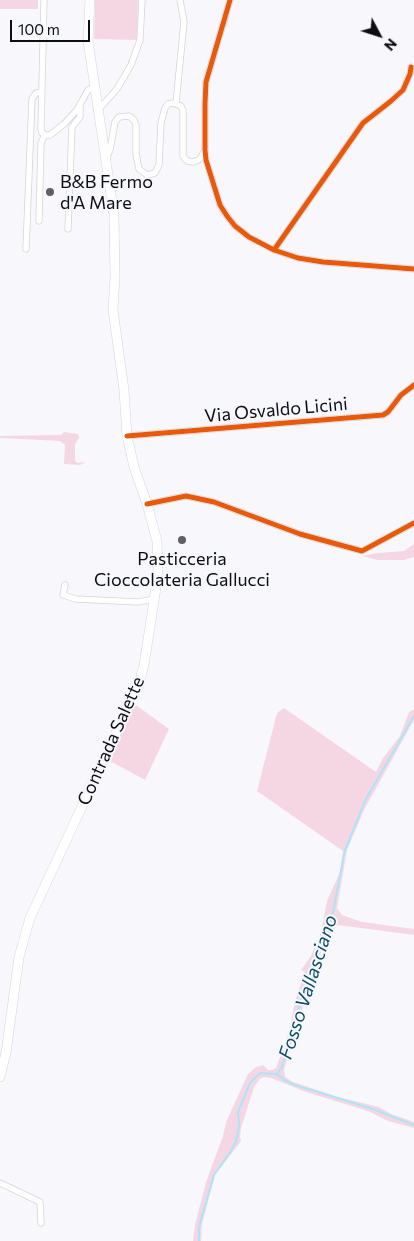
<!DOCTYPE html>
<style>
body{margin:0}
#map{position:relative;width:414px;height:1241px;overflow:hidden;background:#f8f8fc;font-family:Commissioner,sans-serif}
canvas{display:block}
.north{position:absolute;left:354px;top:10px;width:50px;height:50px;-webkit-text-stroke:4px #f6f6fe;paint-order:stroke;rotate:130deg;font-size:14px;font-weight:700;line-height:20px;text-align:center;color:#0e0e10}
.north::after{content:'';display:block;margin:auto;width:18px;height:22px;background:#0e0e10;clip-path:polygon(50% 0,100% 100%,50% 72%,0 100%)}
.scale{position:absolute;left:10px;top:20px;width:80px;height:22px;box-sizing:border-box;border:2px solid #0e0e10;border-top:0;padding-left:6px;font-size:15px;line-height:18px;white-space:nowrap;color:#0e0e10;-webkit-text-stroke:4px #f6f6fe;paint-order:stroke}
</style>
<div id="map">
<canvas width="414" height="1241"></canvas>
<div class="north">N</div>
<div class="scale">100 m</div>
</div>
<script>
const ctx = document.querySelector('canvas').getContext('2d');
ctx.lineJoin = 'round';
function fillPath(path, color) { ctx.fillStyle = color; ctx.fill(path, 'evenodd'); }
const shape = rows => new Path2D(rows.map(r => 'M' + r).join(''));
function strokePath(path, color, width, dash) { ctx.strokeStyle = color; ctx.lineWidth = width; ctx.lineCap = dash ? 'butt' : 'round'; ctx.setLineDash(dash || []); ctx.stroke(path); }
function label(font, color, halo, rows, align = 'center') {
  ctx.font = font + ' Commissioner,sans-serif'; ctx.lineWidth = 4; ctx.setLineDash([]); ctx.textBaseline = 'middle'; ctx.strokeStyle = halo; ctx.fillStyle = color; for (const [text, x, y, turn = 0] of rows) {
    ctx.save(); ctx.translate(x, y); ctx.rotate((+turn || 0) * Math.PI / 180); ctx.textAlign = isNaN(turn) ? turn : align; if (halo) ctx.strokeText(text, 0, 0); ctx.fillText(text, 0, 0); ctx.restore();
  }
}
const green = shape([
 [0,0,38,0,38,9,0,9],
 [95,0,138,0,137,40,94,39],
 [64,432,78,434,79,438,75,444,75,460,77,463,86,462,80,465,64,464,65,445,60,441,0,438,0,436,61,435],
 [414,544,414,557,404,560,378,560,362,556,378,553,404,551],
 [133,703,169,729,145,780,108,760],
 [284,708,376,772,383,758,400,736,409,712,414,709,414,720,364,810,347,850,337,908,342,915,362,922,414,929,414,935,338,925,332,931,317,960,284,1070,285,1077,293,1082,338,1097,379,1107,391,1114,414,1122,414,1128,388,1121,368,1111,306,1092,271,1078,264,1077,260,1079,254,1087,241,1128,240,1137,241,1141,215,1175,202,1224,201,1241,193,1241,195,1225,206,1182,223,1136,226,1122,248,1074,256,1067,263,1065,268,1070,272,1070,276,1068,288,1035,296,998,305,972,301,970,311,956,321,932,327,901,340,872,343,851,257,791,277,713]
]);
const stream = shape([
 [277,1074,284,1080,295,1085,373,1109,414,1125],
 [199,1241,199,1227,214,1175,231,1151,236,1141,239,1126,238,1112,250,1083,260,1073,277,1074,282,1067,308,975,318,946,332,917,345,850,366,799,414,716]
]);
const minor = shape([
 [44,0,41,129,42,133,45,135],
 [230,0,206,82,205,104,205,150,206,160,220,205,227,216,235,226,249,237,274,250,298,258,323,262,414,269],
 [176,103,184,22,180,0],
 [99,109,117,89,131,65,140,40,142,0],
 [45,135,50,135,64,124,77,110,88,90,96,86],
 [106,158,110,150,115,122,119,117,129,116,134,120,136,125,136,154,139,169,147,175,155,173,159,165,161,123,165,108,168,104,173,103,181,106,183,111,183,156,187,161,194,162,200,159,205,150],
 [39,221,41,143,45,135],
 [68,229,72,127,80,117,80,104],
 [26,249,32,99,36,93,42,92],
 [274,250,363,123,391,101,403,90,410,74,411,67],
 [127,436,383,415,388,412,401,395,414,385],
 [147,504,186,496,214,502,300,534,362,551,414,523],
 [65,585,63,595,76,599,138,602,155,599],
 [0,1183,40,1202,41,1223]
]);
const secondary = shape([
 [0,1077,6,1053,19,957,30,918,139,684,144,665,158,575,157,541,147,504,134,467,127,436,124,390,113,310,115,277,114,215,88,41,90,0]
]);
const cycleway = shape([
 [230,0,206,82,205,104,205,150,206,160,220,205,227,216,235,226,249,237,274,250,298,258,323,262,414,269],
 [274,250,363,123,391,101,403,90,410,74,411,67],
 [127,436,383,415,388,412,401,395,414,385],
 [147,504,186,496,214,502,300,534,362,551,414,523]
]);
const markers = [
 [50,192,5,"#606063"],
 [182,540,5,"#606063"]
];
const poiNames = [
 ["B&B Fermo",60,182],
 ["d'A Mare",60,203],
 ["Pasticceria",182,559,"center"],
 ["Cioccolateria Gallucci",182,580,"center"]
];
const streetNames = [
 ["Via Osvaldo Licini",276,410,-5],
 ["Contrada Salette",111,741,-66]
];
const waterNames = [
 ["Fosso Vallasciano",308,987,-72]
];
fillPath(green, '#f5d7e3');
strokePath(stream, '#ade4f8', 2);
strokePath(minor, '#d5d5d8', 7);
strokePath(secondary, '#d5d5d8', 10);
strokePath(minor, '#fefeff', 5.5);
strokePath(secondary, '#fefeff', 9);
strokePath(cycleway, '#e8590c', 5);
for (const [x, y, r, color] of markers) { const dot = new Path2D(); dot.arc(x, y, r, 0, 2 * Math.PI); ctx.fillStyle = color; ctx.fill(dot); strokePath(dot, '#f6f6fe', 2); }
label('18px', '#0e0e10', '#f6f6fe', poiNames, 'left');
label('18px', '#0e0e10', '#f6f6fe', streetNames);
label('italic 19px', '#0d5063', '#f6f6fe', waterNames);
</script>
